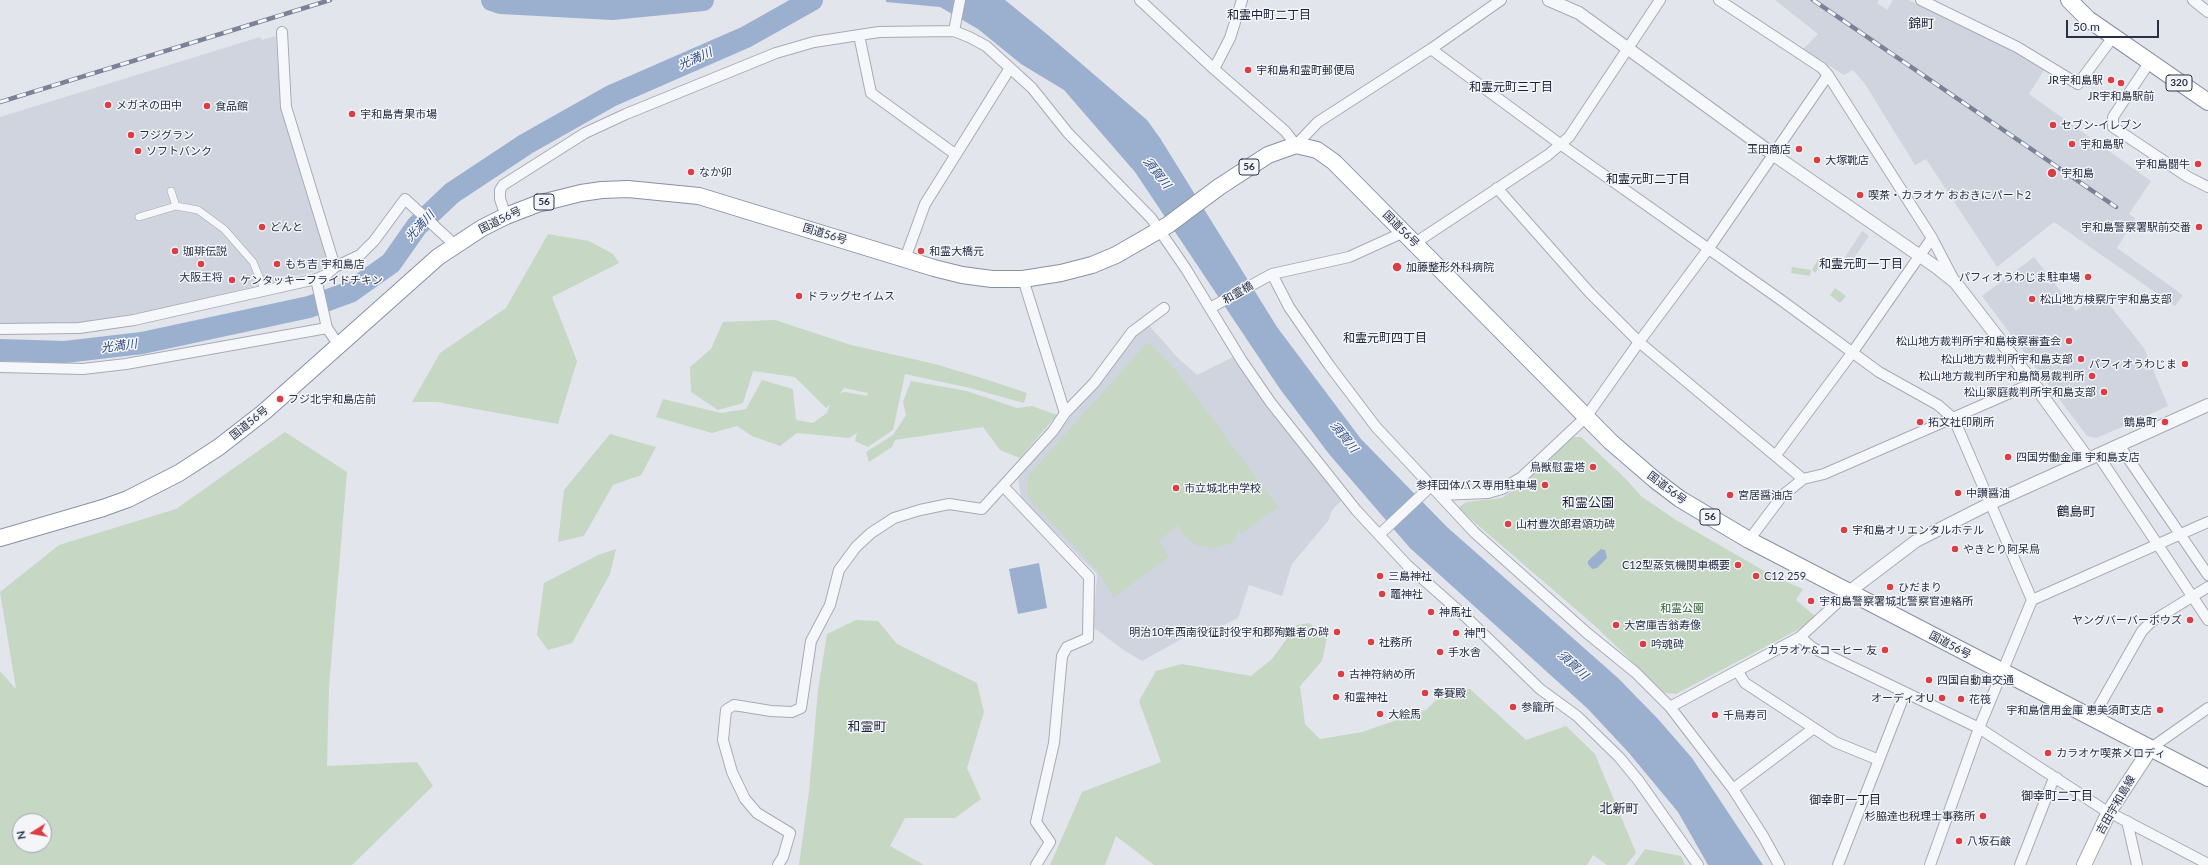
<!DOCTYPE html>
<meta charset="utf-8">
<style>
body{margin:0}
#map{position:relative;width:2208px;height:865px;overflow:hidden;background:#e3e5ec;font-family:Lato,sans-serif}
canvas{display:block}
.north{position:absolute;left:12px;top:813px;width:40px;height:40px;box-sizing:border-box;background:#f3f5f9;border:1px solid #a2a6b1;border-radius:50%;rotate:259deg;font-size:11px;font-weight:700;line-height:16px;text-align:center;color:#283046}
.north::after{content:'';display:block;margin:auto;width:14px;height:18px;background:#dc3d44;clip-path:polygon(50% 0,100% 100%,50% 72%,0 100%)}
.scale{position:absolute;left:2066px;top:20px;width:93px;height:18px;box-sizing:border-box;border:2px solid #283046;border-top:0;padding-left:5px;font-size:12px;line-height:14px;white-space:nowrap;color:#283046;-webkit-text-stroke:3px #f3f5f9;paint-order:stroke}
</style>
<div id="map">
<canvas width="2208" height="865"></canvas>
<div class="north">N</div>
<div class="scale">50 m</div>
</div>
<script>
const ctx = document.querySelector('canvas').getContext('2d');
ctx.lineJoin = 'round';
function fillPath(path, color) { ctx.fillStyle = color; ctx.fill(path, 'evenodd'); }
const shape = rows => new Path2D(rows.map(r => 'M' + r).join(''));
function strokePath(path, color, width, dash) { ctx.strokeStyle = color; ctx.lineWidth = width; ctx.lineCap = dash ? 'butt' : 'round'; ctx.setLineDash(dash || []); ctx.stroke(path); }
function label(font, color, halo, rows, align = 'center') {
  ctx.font = font + ' Lato,"Noto Sans JP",sans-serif'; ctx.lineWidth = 3; ctx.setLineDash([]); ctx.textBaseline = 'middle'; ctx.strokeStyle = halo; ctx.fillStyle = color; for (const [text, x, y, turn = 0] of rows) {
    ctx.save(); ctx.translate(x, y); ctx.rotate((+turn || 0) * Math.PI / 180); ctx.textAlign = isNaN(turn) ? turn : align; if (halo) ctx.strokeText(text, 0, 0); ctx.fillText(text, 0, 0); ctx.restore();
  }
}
const built = shape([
 [1775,0,1879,0,1877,3,1887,10,1893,0,1908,0,1981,33,2044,70,2029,94,2151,181,2129,214,2135,218,2117,248,2183,295,2175,306,2054,222,1997,267,1926,159,1915,165,1865,84,1853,70,1844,75,1803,49,1818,34],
 [276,36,281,110,328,260,320,270,163,309,80,322,37,325,0,323,0,117,260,37,262,40],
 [1862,231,1869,236,1852,261,1845,257],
 [2034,257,2076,311,2100,293,2144,348,2168,406,2097,438,2087,436,1982,296],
 [1148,324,1177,357,1197,375,1233,357,1267,408,1343,499,1332,510,1328,521,1292,564,1282,596,1249,585,1238,618,1207,633,1189,635,1142,661,1122,649,1093,627,1097,574,1021,498,1018,478,1102,380,1136,334]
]);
const green = shape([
 [548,234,589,241,613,254,619,263,552,297,577,361,558,424,437,402,412,402,440,353,506,308],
 [1818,259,1825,261,1815,273,1812,270],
 [1792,267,1811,270,1810,276,1791,273],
 [1835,288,1846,296,1840,303,1830,295],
 [775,320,851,345,935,364,988,380,1027,393,1024,403,970,388,905,374,893,430,868,447,855,441,857,433,849,438,797,433,780,446,752,436,737,426,712,433,656,417,663,399,721,413,746,409,762,380,793,389,796,420,813,423,827,413,830,404,826,408,795,377,753,371,743,403,718,410,691,392,690,367,711,349,723,322],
 [844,388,868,393,867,396,845,392,840,393],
 [1148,342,1175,369,1278,507,1242,533,1238,529,1235,541,1217,548,1195,545,1181,532,1179,525,1158,541,1169,557,1114,597,1097,570,1028,497,1028,476],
 [911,381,967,391,1017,408,1032,406,1057,415,1020,458,1000,450,983,427,895,440,892,447,869,462,866,452,893,435,906,415,903,402],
 [285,432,347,472,329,687,327,766,417,762,433,786,352,865,0,865,0,671,16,689,0,592,59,545,176,509],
 [20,821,44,821,44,845,20,845],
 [610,434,656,447,641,475,613,485,584,536,558,542,564,490],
 [1573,437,1581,437,1625,478,1641,496,1676,520,1773,576,1803,589,1796,600,1815,616,1805,626,1676,694,1665,693,1594,625,1458,508,1466,502,1502,498,1526,481],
 [616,549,610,574,572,643,548,650,537,635,544,583,598,555],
 [856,620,878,621,897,644,977,683,984,712,967,768,981,799,955,818,905,818,890,846,924,865,799,865,809,792,818,690,827,634],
 [1309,623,1327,638,1322,661,1300,686,1305,724,1320,739,1362,732,1426,710,1447,689,1470,689,1526,740,1566,726,1595,754,1636,853,1626,865,1607,865,1593,855,1587,865,1154,865,1116,836,1105,865,1050,865,1082,792,1161,762,1139,701,1156,671,1182,664,1251,676,1272,659,1297,625],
 [1645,849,1681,856,1685,865,1634,865]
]);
const water = shape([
 [886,0,1005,0,1048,35,1147,120,1160,138,1277,327,1361,439,1447,527,1618,678,1658,719,1692,758,1763,865,1708,865,1678,812,1629,753,1588,709,1410,548,1329,454,1280,389,1135,172,1064,90,1021,64,978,29,940,7,886,2],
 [1601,549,1605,550,1607,558,1597,568,1592,569,1588,564,1588,561],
 [1039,563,1047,608,1018,614,1009,569]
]);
const river = shape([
 [492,0,501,3,612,9,703,0],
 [0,350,65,352,142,343,309,307,350,292,391,263,417,226,452,193,526,144,611,96,746,37,812,0]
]);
const pedestrian = shape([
 [171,191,176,206],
 [139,217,176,206,198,210,224,229,253,262,265,291]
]);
const minor = shape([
 [1140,0,1214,69,1285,131,1296,145,1318,122,1431,49,1501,0],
 [1719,0,1822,68,1828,75,1932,238,1955,282],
 [1921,0,2017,47,2078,84,2113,37],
 [2193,0,2208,12],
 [954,31,960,0],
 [859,35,871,93,955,154],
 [1431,49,1560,144,1781,300,1879,372,1938,405,1954,419,2032,600],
 [2149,63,2113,117,2113,127,2188,177,2208,187],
 [1214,69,1230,38,1242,0],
 [1497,188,1590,293,1639,342,1803,479],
 [506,216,500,199,500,190,503,185,585,133,626,114,776,53,814,42,879,32,954,31,969,37,986,46,1032,88,1068,133,1151,218,1186,269,1242,361,1271,403,1356,510,1407,565,1468,619,1540,689,1577,716,1619,757,1638,780,1698,865],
 [1415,243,1548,155,1569,137,1660,0],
 [905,259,925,204,1010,68],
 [335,267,360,255,374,241,405,199,455,245],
 [1272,274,1289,307,1329,365,1376,427,1475,533,1587,633,1635,672,1670,707,1733,789,1763,836,1779,865],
 [316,279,327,328,338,344],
 [1023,279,1065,413],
 [1210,308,1272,274,1349,257,1404,232],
 [0,329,79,328,134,320,316,279,326,275,335,267,286,107,282,32],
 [0,367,83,369,126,364,327,328],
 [2119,445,2208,575],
 [1776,455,1852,353,1932,238],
 [2098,455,2208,620],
 [1003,486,1089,577,1088,638,1067,647,1062,656,1054,743,1036,822,1050,842,1036,865],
 [1440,495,1488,493,1502,489,1522,477,1586,417,1639,342,1709,248,1828,75],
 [1380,534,1431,486],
 [1749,540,1782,496,1803,479,1824,474,2033,383],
 [1800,637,1813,648,1979,728,2103,809,2208,864],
 [1738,672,1745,683,1835,742,1879,760],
 [1670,707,1800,637,1850,591],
 [2093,717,2142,631,2151,622,2208,587],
 [2151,748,2208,708],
 [1733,789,1814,728],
 [2127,821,2137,865],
 [778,865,783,857,790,833,757,813,745,799,732,772,723,740,726,710,734,705,771,711,792,712,801,708,811,641,830,605,839,570,856,547,871,533,894,518,920,510,949,504,982,509,1053,431,1065,413,1094,383,1132,332,1164,308],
 [1838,865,1905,693],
 [1930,865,1979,728,2032,600,2208,522],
 [2020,865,2052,783,2057,778]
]);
const tertiary = shape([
 [1549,0,1579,13,1774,155,1936,267,1955,282,2033,383,2088,459],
 [1850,591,1916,541,1989,504,2208,405]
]);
const secondary = shape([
 [2084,865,2109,812,2151,748]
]);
const trunk = shape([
 [2069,0,2088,19,2208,102],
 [0,538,103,508,128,499,179,473,219,447,264,412,438,257,482,228,506,216,537,204,581,193,602,190,628,189,699,196,934,268,962,275,992,279,1023,279,1061,273,1092,265,1116,255,1168,225,1219,187,1268,155,1296,145,1317,150,1334,162,1611,442,1655,480,1680,499,1749,540,2208,778]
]);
const rail = shape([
 [1813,0,2116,207],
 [0,102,330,0]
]);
const markers = [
 [1248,70,4,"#dc3d44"],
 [2111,80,4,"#dc3d44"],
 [2121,83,4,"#dc3d44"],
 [108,105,4,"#dc3d44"],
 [207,106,4,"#dc3d44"],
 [352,114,4,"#dc3d44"],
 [2053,125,4,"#dc3d44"],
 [131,135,4,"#dc3d44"],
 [2072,144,4,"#dc3d44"],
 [1799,149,4,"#dc3d44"],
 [138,151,4,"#dc3d44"],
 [1817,160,4,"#dc3d44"],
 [2198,164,4,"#dc3d44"],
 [691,172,4,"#dc3d44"],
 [2052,173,5,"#dc3d44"],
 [1860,195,4,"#dc3d44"],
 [262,227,4,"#dc3d44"],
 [2199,227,4,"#dc3d44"],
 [175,251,4,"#dc3d44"],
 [921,251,4,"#dc3d44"],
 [201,264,4,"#dc3d44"],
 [277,264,4,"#dc3d44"],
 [1397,267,5,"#dc3d44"],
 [2088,277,4,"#dc3d44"],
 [232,280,4,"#dc3d44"],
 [799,296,4,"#dc3d44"],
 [2032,299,4,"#dc3d44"],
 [2069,341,4,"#dc3d44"],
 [2081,359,4,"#dc3d44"],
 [2185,364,4,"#dc3d44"],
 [2092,376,4,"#dc3d44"],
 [2104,392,4,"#dc3d44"],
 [280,399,4,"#dc3d44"],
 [1920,422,4,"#dc3d44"],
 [2165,422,4,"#dc3d44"],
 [2008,457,4,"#dc3d44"],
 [1593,467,4,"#dc3d44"],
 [1545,485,4,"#dc3d44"],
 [1176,488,4,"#dc3d44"],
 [1958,493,4,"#dc3d44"],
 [1730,495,4,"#dc3d44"],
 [1508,524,4,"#dc3d44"],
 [1844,530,4,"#dc3d44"],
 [1955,549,4,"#dc3d44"],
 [1738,565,4,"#dc3d44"],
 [1380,576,4,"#dc3d44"],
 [1756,576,4,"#dc3d44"],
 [1890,587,4,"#dc3d44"],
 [1382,594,4,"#dc3d44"],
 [1811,601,4,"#dc3d44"],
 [1431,612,4,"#dc3d44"],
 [2190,620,4,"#dc3d44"],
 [1616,625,4,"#dc3d44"],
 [1337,632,4,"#dc3d44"],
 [1456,633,4,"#dc3d44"],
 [1371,642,4,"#dc3d44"],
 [1643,644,4,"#dc3d44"],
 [1885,650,4,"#dc3d44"],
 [1440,652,4,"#dc3d44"],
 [1341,674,4,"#dc3d44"],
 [1929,680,4,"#dc3d44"],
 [1425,693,4,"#dc3d44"],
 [1336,697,4,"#dc3d44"],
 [1942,698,4,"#dc3d44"],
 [1961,699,4,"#dc3d44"],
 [1513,707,4,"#dc3d44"],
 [2160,710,4,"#dc3d44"],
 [1380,714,4,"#dc3d44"],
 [1715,715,4,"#dc3d44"],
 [2048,753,4,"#dc3d44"],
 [1983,816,4,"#dc3d44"],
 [1959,841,4,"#dc3d44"]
];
const shields = [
 [2179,83,26],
 [1249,167,20],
 [544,202,20],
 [1710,517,20]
];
const shieldNames = [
 ["320",2179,83],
 ["56",1249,167],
 ["56",544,202],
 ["56",1710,517]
];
const poiNames = [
 ["宇和島和霊町郵便局",1256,70],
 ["JR宇和島駅",2103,80,"right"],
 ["JR宇和島駅前",2121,96,"center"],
 ["メガネの田中",116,105],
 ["食品館",215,106],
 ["宇和島青果市場",360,114],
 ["セブン-イレブン",2061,125],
 ["フジグラン",139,135],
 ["宇和島駅",2080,144],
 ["玉田商店",1791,149,"right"],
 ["ソフトバンク",146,151],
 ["大塚靴店",1825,160],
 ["宇和島闘牛",2190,164,"right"],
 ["なか卯",699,172],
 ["宇和島",2061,173],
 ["喫茶・カラオケ おおきにパート2",1868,195],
 ["どんと",270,227],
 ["宇和島警察署駅前交番",2191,227,"right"],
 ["珈琲伝説",183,251],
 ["和霊大橋元",929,251],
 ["もち吉 宇和島店",285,264],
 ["加藤整形外科病院",1406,267],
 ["大阪王将",201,277,"center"],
 ["パフィオうわじま駐車場",2080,277,"right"],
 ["ケンタッキーフライドチキン",240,280],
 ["ドラッグセイムス",807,296],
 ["松山地方検察庁宇和島支部",2040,299],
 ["松山地方裁判所宇和島検察審査会",2061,341,"right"],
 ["松山地方裁判所宇和島支部",2073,359,"right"],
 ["パフィオうわじま",2177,364,"right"],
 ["松山地方裁判所宇和島簡易裁判所",2084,376,"right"],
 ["松山家庭裁判所宇和島支部",2096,392,"right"],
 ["フジ北宇和島店前",288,399],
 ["拓文社印刷所",1928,422],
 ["鶴島町",2157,422,"right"],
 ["四国労働金庫 宇和島支店",2016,457],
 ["鳥獣慰霊塔",1585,467,"right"],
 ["参拝団体バス専用駐車場",1537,485,"right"],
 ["市立城北中学校",1184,488],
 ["中讃醤油",1966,493],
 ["宮居醤油店",1738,495],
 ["山村豊次郎君頌功碑",1516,524],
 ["宇和島オリエンタルホテル",1852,530],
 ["やきとり阿呆鳥",1963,549],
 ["C12型蒸気機関車概要",1730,565,"right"],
 ["三島神社",1388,576],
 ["C12 259",1764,576],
 ["ひだまり",1898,587],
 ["竈神社",1390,594],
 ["宇和島警察署城北警察官連絡所",1819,601],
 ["神馬社",1439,612],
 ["ヤングバーバーボウズ",2182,620,"right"],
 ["大宮庫吉翁寿像",1624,625],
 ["明治10年西南役征討役宇和郡殉難者の碑",1329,632,"right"],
 ["神門",1464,633],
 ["社務所",1379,642],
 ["吟魂碑",1651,644],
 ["カラオケ&コーヒー 友",1877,650,"right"],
 ["手水舎",1448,652],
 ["古神符納め所",1349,674],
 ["四国自動車交通",1937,680],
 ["奉賽殿",1433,693],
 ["和霊神社",1344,697],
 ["オーディオU",1934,698,"right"],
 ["花筏",1969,699],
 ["参籠所",1521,707],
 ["宇和島信用金庫 恵美須町支店",2152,710,"right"],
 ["大絵馬",1388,714],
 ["千鳥寿司",1723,715],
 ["カラオケ喫茶メロディ",2056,753],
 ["杉脇達也税理士事務所",1975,816,"right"],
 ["八坂石鹸",1967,841]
];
const streetNames = [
 ["国道56号",500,220,-26],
 ["国道56号",1401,229,45],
 ["国道56号",825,234,17],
 ["和霊橋",1238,293,-30],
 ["国道56号",249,423,-39],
 ["国道56号",1667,488,37],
 ["国道56号",1950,645,28],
 ["吉田宇和島線",2116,805,-60]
];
const parkNames = [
 ["和霊公園",1682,608]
];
const neighbourhoodNames = [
 ["和霊中町二丁目",1269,15],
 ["和霊元町三丁目",1511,87],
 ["和霊元町二丁目",1648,179],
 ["和霊元町一丁目",1861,264],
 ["和霊元町四丁目",1385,338],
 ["御幸町二丁目",2057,796],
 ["御幸町一丁目",1845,800]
];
const waterNames = [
 ["光満川",695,59,-24],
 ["須賀川",1157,173,52],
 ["光満川",420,226,-48],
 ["光満川",119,346,-7],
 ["須賀川",1344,437,51],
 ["須賀川",1573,665,42]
];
const quarterNames = [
 ["錦町",1921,24],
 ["和霊公園",1588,503],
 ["鶴島町",2076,512],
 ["和霊町",867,727],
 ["北新町",1619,809]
];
fillPath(built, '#d0d4de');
fillPath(green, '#c6d7c3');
fillPath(water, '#9bafcf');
strokePath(river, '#9bafcf', 22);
strokePath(pedestrian, '#a7abb7', 8);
strokePath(minor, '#a7abb7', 12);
strokePath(tertiary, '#a7abb7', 14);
strokePath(secondary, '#a7abb7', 16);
strokePath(trunk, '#8890a4', 18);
strokePath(pedestrian, '#f6f7fa', 7);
strokePath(minor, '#f6f7fa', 10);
strokePath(tertiary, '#f6f7fa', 12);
strokePath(secondary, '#fff', 14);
strokePath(trunk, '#fff', 16);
strokePath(rail, '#7a8297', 4.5);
strokePath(rail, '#f3f5f9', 3, [9]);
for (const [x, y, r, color] of markers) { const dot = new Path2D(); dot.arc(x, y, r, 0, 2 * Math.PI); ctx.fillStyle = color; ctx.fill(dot); strokePath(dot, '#f3f5f9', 1.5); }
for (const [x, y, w] of shields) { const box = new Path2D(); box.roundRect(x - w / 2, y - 8, w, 16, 3); ctx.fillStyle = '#f3f5f9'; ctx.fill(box); strokePath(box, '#283046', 1); }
label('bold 10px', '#283046', null, shieldNames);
label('11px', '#283046', '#f3f5f9', poiNames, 'left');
label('11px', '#283046', '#f3f5f9', streetNames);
label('11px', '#386334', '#f3f5f9', parkNames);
label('12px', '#1b2137', '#f3f5f9', neighbourhoodNames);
label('italic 12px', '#2e4a7f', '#f3f5f9', waterNames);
label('13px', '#1b2137', '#f3f5f9', quarterNames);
</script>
